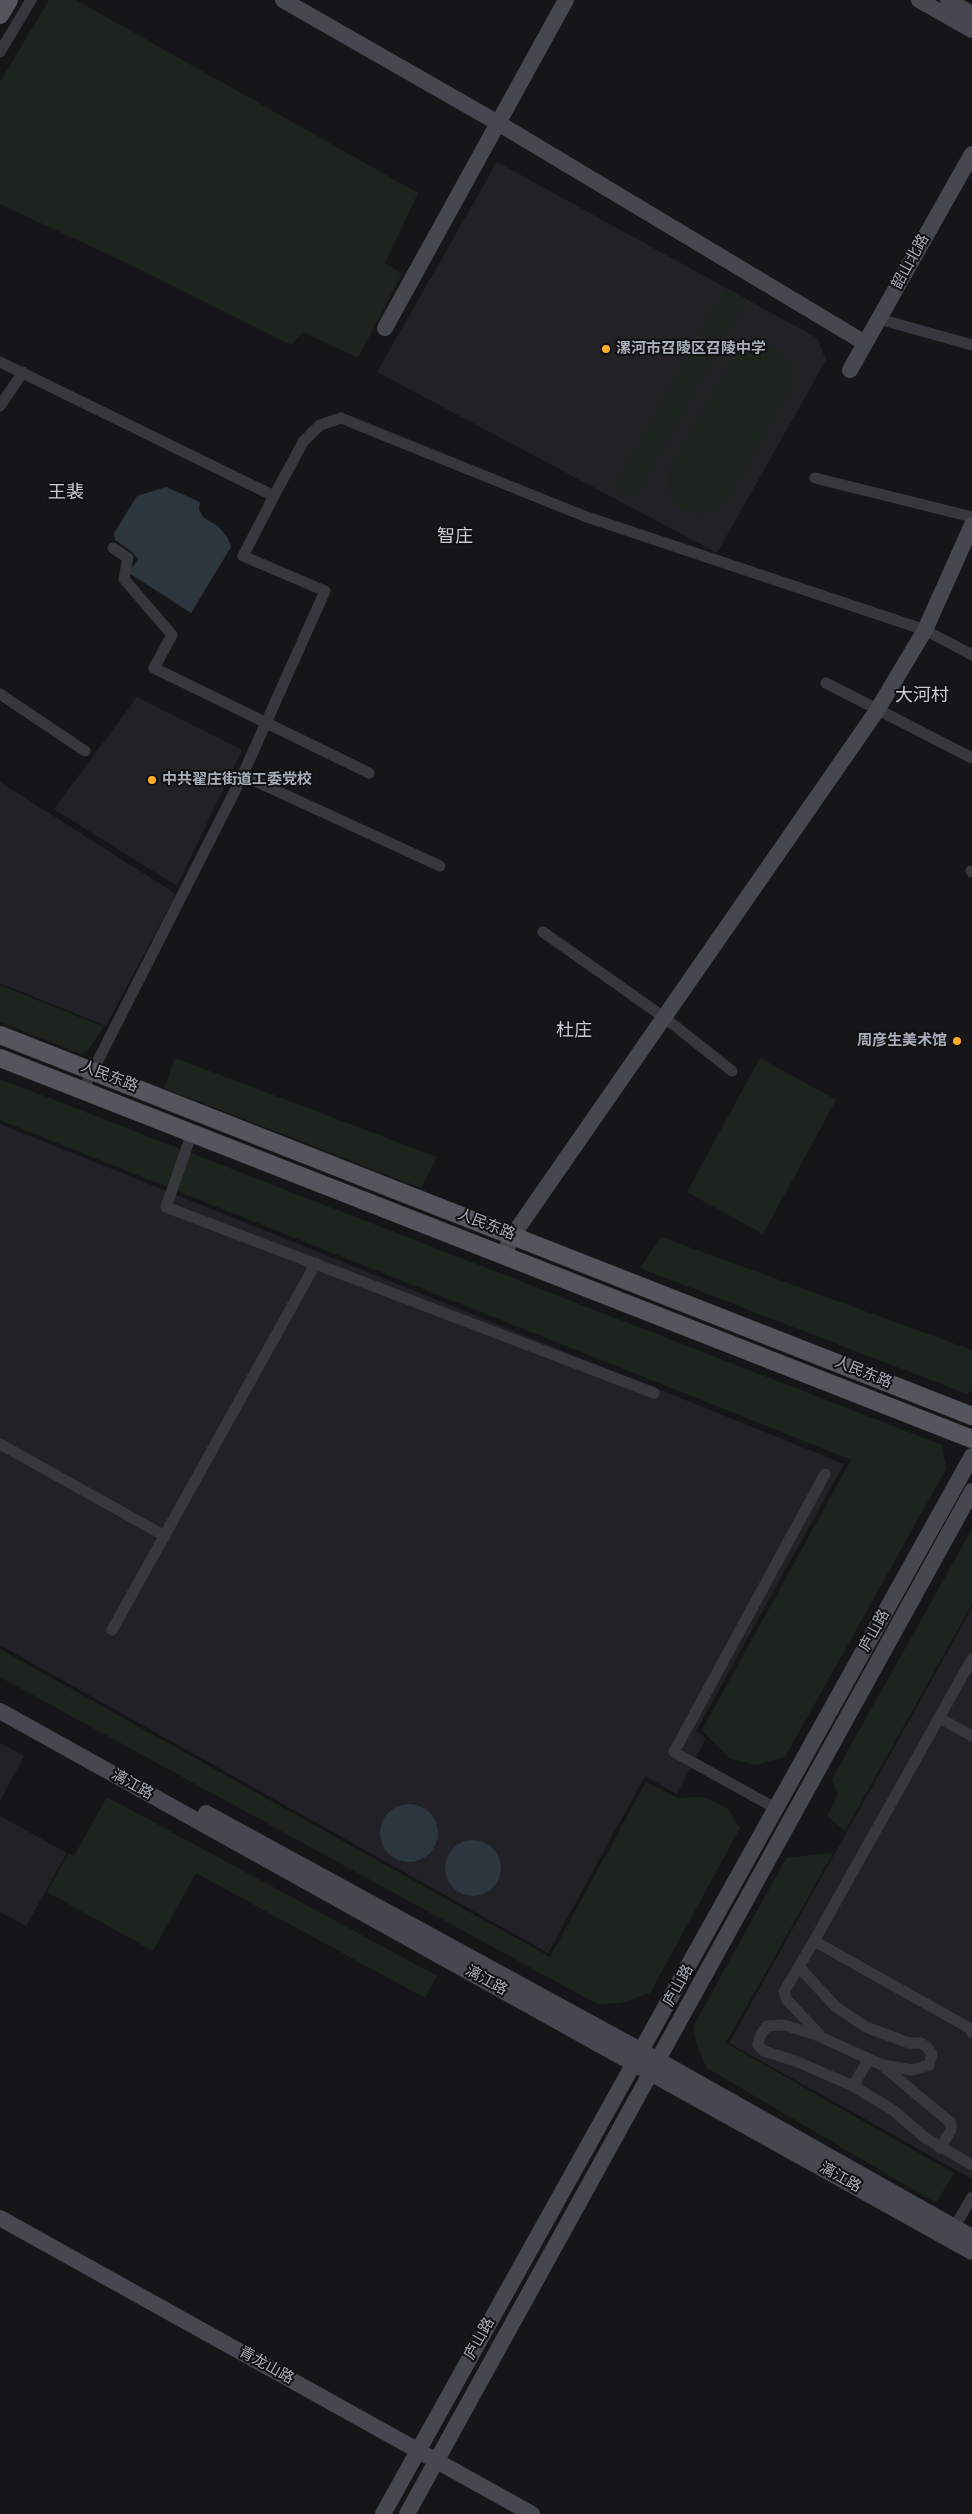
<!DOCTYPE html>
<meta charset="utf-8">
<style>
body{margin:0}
canvas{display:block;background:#161619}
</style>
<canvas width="972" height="2514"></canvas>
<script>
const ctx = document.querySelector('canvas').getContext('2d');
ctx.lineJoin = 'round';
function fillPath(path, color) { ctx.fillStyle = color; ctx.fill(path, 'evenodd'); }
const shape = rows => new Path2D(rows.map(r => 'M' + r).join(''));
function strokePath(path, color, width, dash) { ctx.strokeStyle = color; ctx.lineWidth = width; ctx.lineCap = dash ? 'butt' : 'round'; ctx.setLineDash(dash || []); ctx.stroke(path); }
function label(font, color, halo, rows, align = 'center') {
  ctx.font = font + ' "Sofia Sans Condensed","Noto Sans SC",sans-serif'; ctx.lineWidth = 4; ctx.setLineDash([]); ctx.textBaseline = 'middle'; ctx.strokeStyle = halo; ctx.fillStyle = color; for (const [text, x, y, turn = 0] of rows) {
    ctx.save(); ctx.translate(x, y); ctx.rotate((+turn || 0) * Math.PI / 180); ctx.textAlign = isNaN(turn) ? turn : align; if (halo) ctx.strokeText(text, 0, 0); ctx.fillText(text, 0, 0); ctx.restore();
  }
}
const built = shape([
 [497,162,817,338,826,360,717,553,377,372],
 [137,697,242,750,177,886,54,809],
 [0,782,176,894,106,1026,0,983],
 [0,1124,844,1464,696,1731,706,1738,677,1794,645,1776,548,1953,0,1645],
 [972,1608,972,2179,729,2043],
 [0,1743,24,1756,0,1801],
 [0,1816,67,1853,26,1926,0,1912]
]);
const green = shape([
 [49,0,76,0,418,193,385,263,402,274,358,358,303,332,291,345,135,267,0,204,0,82],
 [725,289,746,301,635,499,614,488],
 [768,344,778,349,787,358,792,370,793,384,727,502,714,512,702,514,686,511,676,504,670,495,668,483,670,467,737,351,750,345],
 [0,985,104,1027,87,1051,81,1054,0,1022],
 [175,1058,437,1157,421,1188,164,1088],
 [760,1058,836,1100,763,1234,687,1192],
 [0,1079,942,1445,946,1469,785,1757,755,1765,729,1758,702,1730,851,1460,0,1120],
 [661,1237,972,1350,972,1391,967,1394,640,1268],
 [972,1529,972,1604,845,1831,827,1816,838,1795,832,1779],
 [0,1649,550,1957,646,1782,677,1798,704,1797,727,1808,740,1828,650,1993,621,2003,597,2004,0,1677],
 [107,1797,437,1976,425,1998,196,1873,153,1951,47,1892,68,1853,74,1856],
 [833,1853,726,2043,954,2173,936,2203,707,2068,697,2046,693,2027,786,1858]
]);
const water = shape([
 [166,487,200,502,199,510,204,518,218,526,228,538,231,547,191,613,129,573,138,559,131,551,115,540,114,533,137,496],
 '380 1833a29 29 0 1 1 58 0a29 29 0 1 1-58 0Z',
 '445 1868a28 28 0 1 1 56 0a28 28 0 1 1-56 0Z'
]);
const street = shape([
 [0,52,31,0],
 [879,319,972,345],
 [0,362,274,496,243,556,325,591,239,783,83,1090],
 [0,406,23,372],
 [815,478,972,517],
 [274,496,303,442,320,425,341,418,584,516,925,630,972,655],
 [113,548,128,558,124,579,172,635,154,668,369,773],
 [826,683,972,758],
 [0,694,85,751],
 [242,775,440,866],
 [971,871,972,872],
 [543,932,665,1018,732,1071],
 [192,1133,166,1207,654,1393],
 [0,1444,165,1536],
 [112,1630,316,1263],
 [972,1659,814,1941,971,2029,972,2033],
 [939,1718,972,1736],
 [777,1809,674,1752,825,1474],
 [814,1941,784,1992,787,2000,819,2034],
 [799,1967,836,2007,866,2027,909,2043,921,2043,927,2047,932,2054,929,2065,913,2070,882,2065,814,2034,784,2025,767,2026,760,2036,758,2045,764,2051,798,2062,853,2086,893,2110,924,2137,972,2165],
 [883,2066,951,2123,951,2130,940,2148],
 [853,2086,869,2059],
 [951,2233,972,2197]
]);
const secondary = shape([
 [283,0,498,123,865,343],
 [919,0,972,30],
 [948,0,972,14],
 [385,328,566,0],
 [850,370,972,154],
 [503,1256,513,1235,876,712,925,630,972,525],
 [0,1711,972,2252],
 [206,1813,642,2051,972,2237],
 [0,2218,532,2514],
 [383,2514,972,1456],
 [407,2514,972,1491]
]);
const primary = shape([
 [0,15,9,0],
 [0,1035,972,1416],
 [0,1058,972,1439]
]);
const markers = [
 [606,349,5,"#ffac28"],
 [152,780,5,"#ffac28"],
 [957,1041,5,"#ffac28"]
];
const streetNames = [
 ["韶山北路",911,262,-61],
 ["人民东路",109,1077,21],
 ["人民东路",486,1225,21],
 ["人民东路",863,1373,22],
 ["庐山路",875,1631,-61],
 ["漓江路",132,1785,29],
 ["漓江路",486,1981,29],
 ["庐山路",679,1986,-61],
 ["漓江路",840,2178,29],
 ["庐山路",480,2339,-61],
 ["青龙山路",266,2366,29]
];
const poiNames = [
 ["漯河市召陵区召陵中学",616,349],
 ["中共翟庄街道工委党校",162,780],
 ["周彦生美术馆",947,1041,"right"]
];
const quarterNames = [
 ["王裴",66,493],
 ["智庄",455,537],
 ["大河村",922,696],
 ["杜庄",574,1031]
];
fillPath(built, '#222226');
fillPath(green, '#1c241d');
fillPath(water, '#2b363e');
strokePath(street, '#37383e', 11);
strokePath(secondary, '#45484e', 16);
strokePath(primary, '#53565d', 18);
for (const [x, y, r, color] of markers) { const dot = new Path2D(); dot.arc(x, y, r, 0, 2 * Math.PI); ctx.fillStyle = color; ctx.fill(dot); strokePath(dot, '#111114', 2); }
label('15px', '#a7aeb9', '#111114', streetNames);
label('bold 15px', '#a7aeb9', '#111114', poiNames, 'left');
label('18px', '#c9cdd5', '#111114', quarterNames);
</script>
